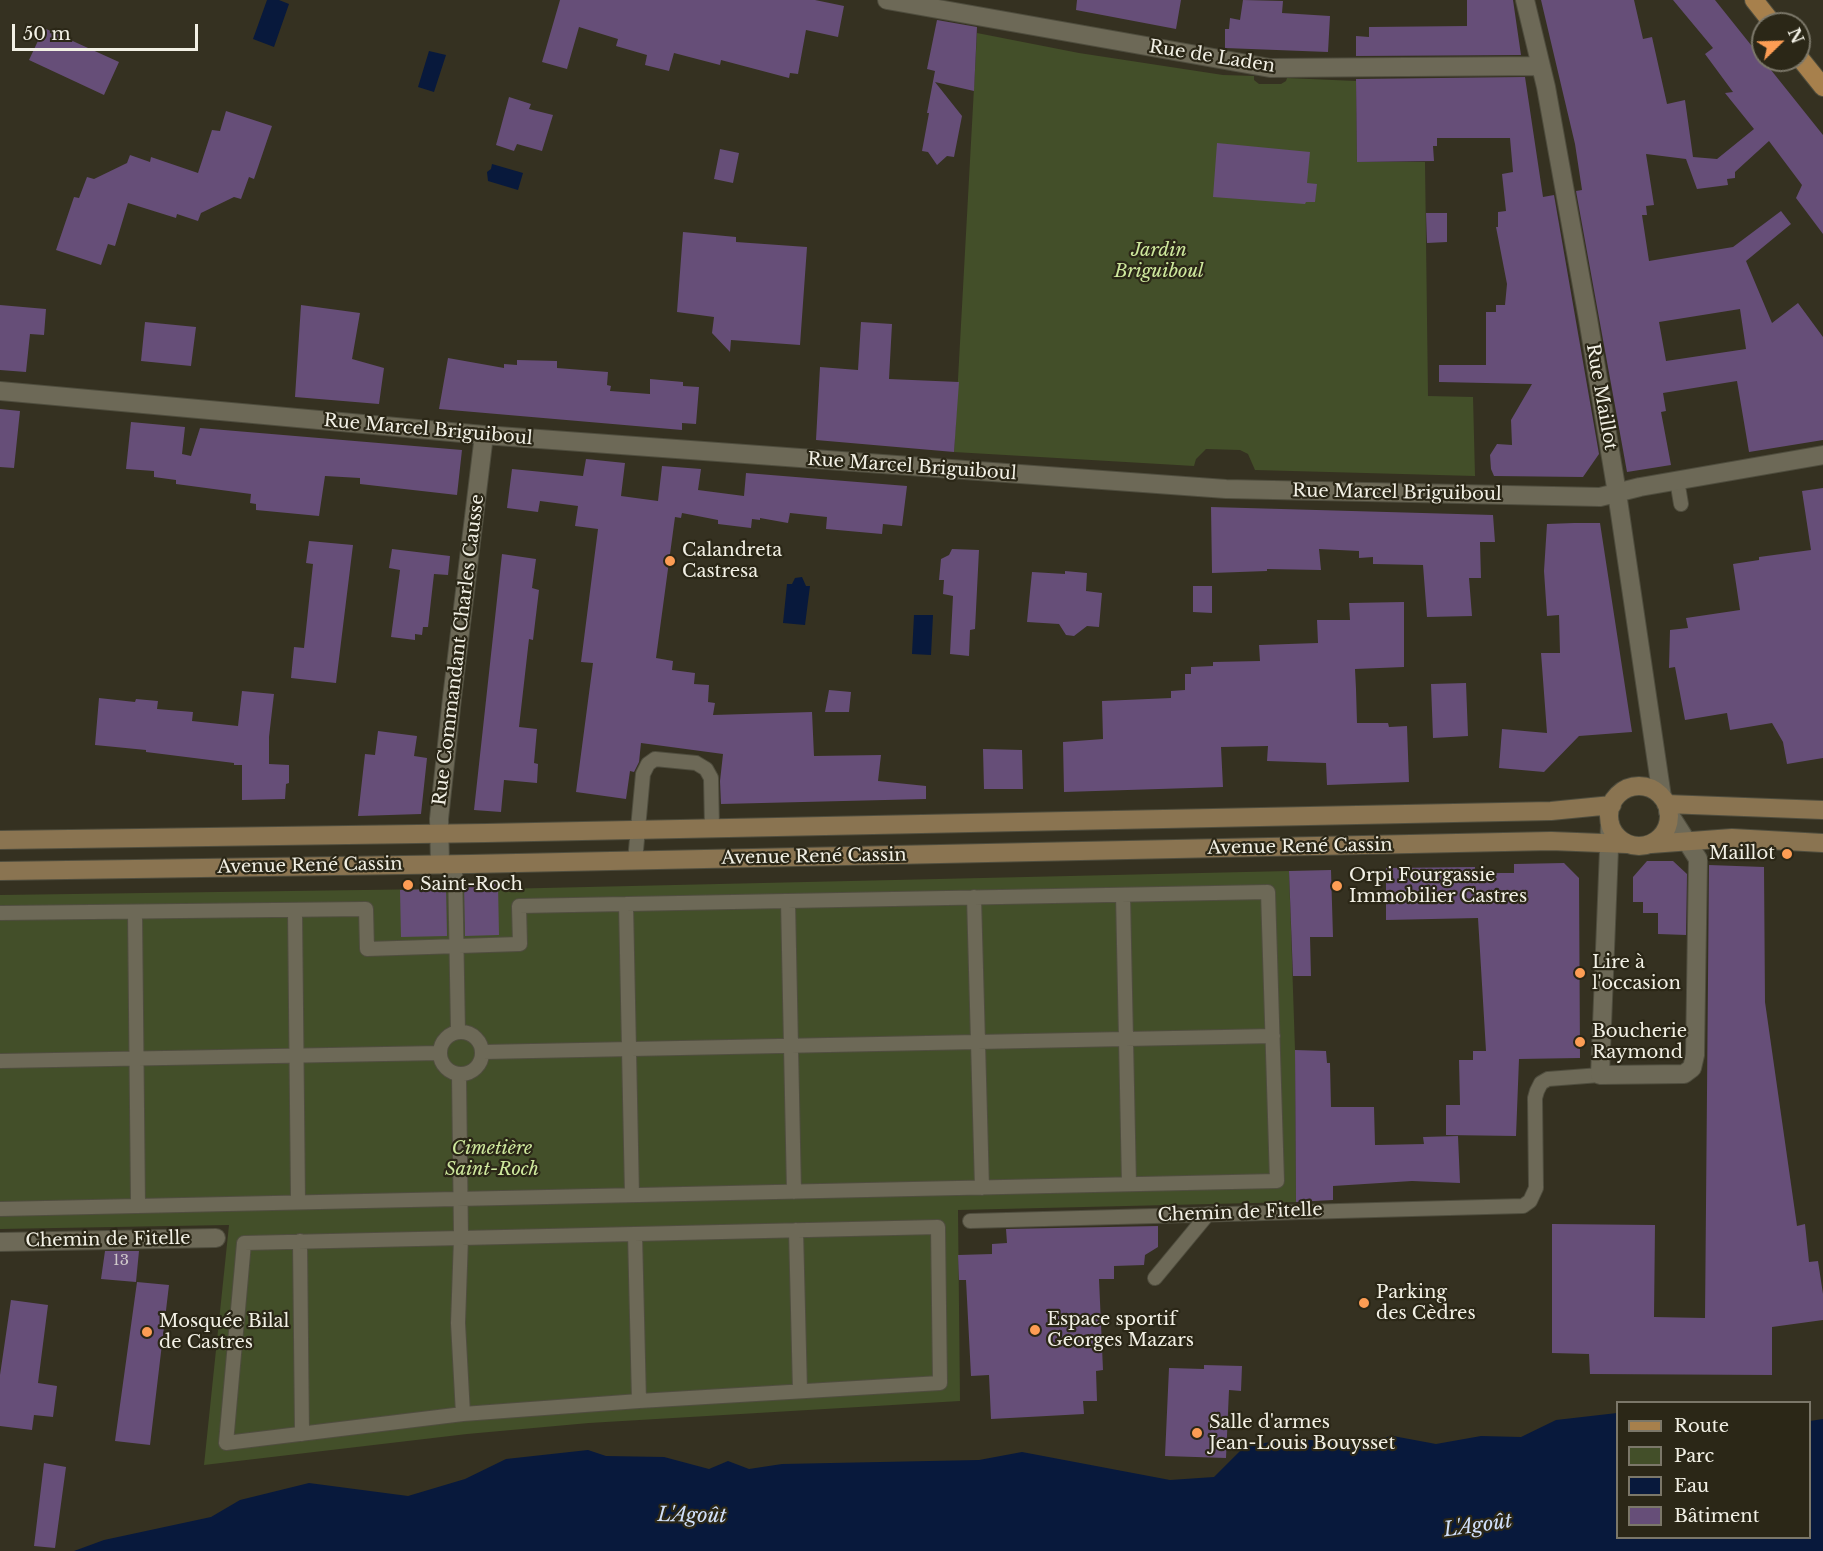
<!DOCTYPE html>
<meta charset="utf-8">
<style>
body{margin:0}
#map{position:relative;width:1823px;height:1551px;overflow:hidden;background:#353121;font-family:"Libre Baskerville",serif}
canvas{display:block}
.legend{position:absolute;left:1616px;top:1401px;width:195px;height:138px;box-sizing:border-box;background:#2b2717;border:2px solid #7b7769;margin:0;padding:8px 10px;list-style:none;font-size:18px;color:#f2f0e5}
.legend li{display:flex;align-items:center;gap:12px;height:30px}
.legend b{width:30px;border:2px solid #7b7769}
.north{position:absolute;left:1751px;top:12px;width:60px;height:60px;box-sizing:border-box;background:#2b2717;border:2px solid #7b7769;border-radius:50%;rotate:67deg;font-size:16px;font-weight:700;line-height:24px;text-align:center;color:#f2f0e5}
.north::after{content:'';display:block;margin:auto;width:21px;height:27px;background:#fd9d54;clip-path:polygon(50% 0,100% 100%,50% 72%,0 100%)}
.scale{position:absolute;left:12px;top:24px;width:186px;height:27px;box-sizing:border-box;border:3px solid #f2f0e5;border-top:0;padding-left:8px;font-size:18px;line-height:21px;white-space:nowrap;color:#f2f0e5;-webkit-text-stroke:4px #2b2717;paint-order:stroke}
</style>
<div id="map">
<canvas width="1823" height="1551"></canvas>
<ul class="legend">
<li><b style="height:8px;background:#a7804c"></b>Route</li>
<li><b style="height:16px;background:#434f29"></b>Parc</li>
<li><b style="height:16px;background:#08193c"></b>Eau</li>
<li><b style="height:16px;background:#664e78"></b>Bâtiment</li>
</ul>
<div class="north">N</div>
<div class="scale">50 m</div>
</div>
<script>
const ctx = document.querySelector('canvas').getContext('2d');
ctx.lineJoin = 'round';
function fillPath(path, color) { ctx.fillStyle = color; ctx.fill(path, 'evenodd'); }
const shape = rows => new Path2D(rows.map(r => 'M' + r).join(''));
function strokePath(path, color, width, dash) { ctx.strokeStyle = color; ctx.lineWidth = width; ctx.lineCap = dash ? 'butt' : 'round'; ctx.setLineDash(dash || []); ctx.stroke(path); }
function label(font, color, halo, rows, align = 'center') {
  ctx.font = font + ' "Libre Baskerville",serif'; ctx.lineWidth = 4.5; ctx.setLineDash([]); ctx.textBaseline = 'middle'; ctx.strokeStyle = halo; ctx.fillStyle = color; for (const [text, x, y, turn = 0] of rows) {
    ctx.save(); ctx.translate(x, y); ctx.rotate((+turn || 0) * Math.PI / 180); ctx.textAlign = isNaN(turn) ? turn : align; if (halo) ctx.strokeText(text, 0, 0); ctx.fillText(text, 0, 0); ctx.restore();
  }
}
const green = shape([
 [977,33,1079,53,1223,75,1254,76,1254,80,1259,84,1281,84,1286,81,1287,78,1356,81,1357,162,1425,162,1428,396,1473,397,1475,476,1255,470,1248,454,1240,450,1206,449,1196,459,1194,466,954,452],
 [1289,871,1295,1050,1296,1202,958,1210,960,1401,589,1423,467,1434,204,1465,229,1225,0,1229,0,895,435,889,436,884,498,884,499,889]
]);
const water = shape([
 [267,0,279,0,289,4,274,47,253,39],
 [429,51,446,55,434,92,418,87],
 [492,164,523,173,518,190,488,181,487,172,491,169],
 [802,577,806,586,810,586,805,625,783,623,787,584,792,584,795,578],
 [914,615,933,615,931,655,912,654],
 [1617,1413,1618,1538,1810,1538,1810,1421,1823,1419,1823,1551,74,1551,104,1540,211,1517,240,1500,309,1483,408,1496,465,1479,506,1459,588,1450,606,1456,664,1457,709,1469,728,1461,749,1469,782,1464,979,1460,1022,1452,1170,1480,1214,1477,1244,1447,1286,1439,1356,1442,1393,1436,1436,1444,1481,1436,1521,1437,1556,1420]
]);
const building = shape([
 [560,0,815,0,844,6,838,37,806,30,798,74,790,73,789,78,721,60,720,65,674,53,669,71,645,65,647,55,616,46,618,39,579,27,567,69,542,62],
 [1077,0,1181,0,1176,29,1076,10],
 [1243,0,1283,1,1282,13,1330,16,1328,52,1225,48,1225,29,1229,29,1230,18,1240,20],
 [1467,0,1513,0,1521,55,1356,56,1356,36,1369,37,1369,27,1467,26],
 [1541,0,1634,0,1643,39,1652,37,1667,104,1685,100,1693,157,1717,159,1754,129,1725,93,1733,92,1705,54,1713,48,1673,0,1715,0,1823,135,1823,234,1796,198,1802,185,1769,141,1735,172,1735,178,1727,179,1728,185,1697,189,1686,159,1646,154,1654,205,1646,206,1647,215,1642,215,1649,261,1733,247,1781,211,1791,224,1746,261,1772,323,1798,303,1823,337,1823,440,1749,452,1737,381,1663,393,1666,411,1661,412,1671,465,1627,472,1576,191,1582,190,1575,144],
 [1740,309,1746,349,1666,361,1659,322],
 [937,20,977,27,974,91,935,82,962,116,954,157,947,156,937,165,928,152,922,151,929,113,927,113,935,71,927,69],
 [44,28,119,62,104,95,29,60],
 [1525,77,1543,197,1554,195,1599,454,1583,477,1494,476,1491,469,1490,455,1497,444,1512,445,1511,420,1532,384,1439,382,1439,365,1486,365,1486,312,1496,312,1496,305,1505,305,1507,284,1496,227,1498,227,1498,212,1506,211,1502,174,1513,172,1510,138,1437,138,1437,146,1433,146,1434,161,1357,162,1356,79],
 [509,97,531,104,529,109,553,115,542,151,517,144,514,151,496,145],
 [226,111,272,126,254,179,249,177,241,199,234,197,201,213,198,221,177,214,176,218,128,203,115,246,108,244,101,265,56,250,74,197,79,198,87,177,94,179,127,163,130,155,150,162,151,157,198,173,212,130,220,131],
 [1217,143,1310,152,1307,183,1317,184,1315,202,1306,202,1305,204,1213,197],
 [720,149,739,153,733,183,714,179],
 [1426,213,1447,213,1447,242,1427,243],
 [683,232,736,237,736,242,807,247,800,345,731,340,730,352,712,333,714,317,677,312],
 [0,305,46,309,44,335,30,334,26,372,0,370],
 [301,305,360,313,352,359,384,368,379,404,295,397],
 [145,322,196,327,191,366,141,361],
 [861,322,892,324,889,379,959,382,954,452,816,440,820,367,858,370],
 [448,358,504,368,504,364,517,365,517,360,557,361,557,368,608,372,607,385,611,386,610,391,650,394,650,379,683,382,683,386,699,387,696,424,682,423,682,430,439,409],
 [0,409,20,411,14,468,0,467],
 [131,422,185,427,182,454,191,456,200,428,462,450,457,495,360,484,360,478,325,476,319,516,256,510,256,504,250,503,251,494,176,484,176,480,154,477,154,471,126,469],
 [586,459,625,463,621,496,658,501,662,466,701,469,698,490,744,496,746,473,907,486,902,526,883,524,882,534,826,529,827,517,790,513,788,523,760,518,760,520,752,519,751,528,718,524,718,520,682,513,681,518,675,517,656,658,673,661,672,670,695,673,694,684,709,685,708,702,715,703,713,715,812,712,814,756,881,755,878,781,926,786,926,799,721,804,720,781,723,754,641,743,639,762,634,772,630,771,626,799,576,792,593,663,581,662,598,529,575,526,578,506,540,501,538,512,507,508,512,469,583,476],
 [1823,488,1823,758,1787,764,1783,742,1772,723,1730,730,1727,713,1685,720,1675,667,1669,668,1670,630,1688,628,1686,618,1740,610,1733,564,1759,560,1759,557,1811,550,1802,491],
 [1211,507,1493,515,1495,542,1480,542,1481,578,1469,578,1472,616,1427,617,1423,565,1373,564,1373,557,1359,558,1359,551,1319,549,1321,570,1267,569,1267,571,1212,573],
 [1574,523,1600,523,1632,732,1579,736,1544,772,1499,768,1502,729,1547,733,1541,653,1560,653,1559,615,1547,616,1544,571,1547,524],
 [309,541,353,545,336,683,291,678,294,647,304,648,313,564,306,563],
 [392,549,450,556,448,575,434,574,428,627,423,627,422,635,415,634,415,640,391,637,400,570,389,568],
 [952,549,979,550,975,629,970,630,969,656,950,654,953,596,943,594,944,580,939,580,941,559,949,555],
 [502,554,536,559,532,588,539,590,533,640,529,639,519,727,537,729,534,763,538,764,537,783,504,780,501,812,474,810],
 [1065,571,1087,573,1086,591,1102,593,1099,627,1087,626,1074,636,1066,635,1059,624,1027,622,1032,572,1065,574],
 [1193,586,1212,586,1212,613,1193,612],
 [1404,602,1404,667,1355,669,1356,689,1357,723,1388,723,1389,727,1407,726,1409,782,1327,785,1326,763,1267,761,1268,746,1221,747,1223,787,1064,792,1063,742,1103,739,1102,701,1171,698,1171,691,1185,690,1185,674,1191,674,1191,667,1213,666,1213,662,1260,661,1259,645,1318,643,1317,620,1350,620,1349,603],
 [1466,683,1468,736,1433,738,1431,684],
 [829,690,851,692,849,712,825,712],
 [242,691,274,694,269,737,269,764,289,765,289,783,286,784,285,799,242,800,242,765,234,765,234,763,146,752,146,750,95,745,99,698,135,702,136,699,158,701,157,709,193,712,192,721,238,726],
 [378,731,417,736,414,756,427,758,421,814,358,816,365,754,375,755],
 [983,749,1022,750,1023,789,984,789],
 [1647,861,1673,861,1687,874,1686,935,1658,934,1658,913,1643,913,1643,902,1633,902,1633,877],
 [1564,863,1579,878,1580,1058,1519,1059,1516,1136,1446,1135,1446,1105,1460,1105,1459,1060,1473,1060,1473,1051,1486,1051,1478,918,1386,920,1386,868,1475,867,1475,873,1514,873,1514,864],
 [1709,865,1764,867,1765,1002,1797,1226,1805,1224,1809,1262,1818,1261,1823,1294,1823,1320,1772,1327,1772,1375,1590,1374,1589,1354,1552,1353,1552,1224,1655,1225,1654,1317,1705,1318],
 [1331,870,1333,937,1310,937,1311,976,1293,976,1289,871],
 [436,884,446,884,447,936,401,937,400,890,436,889],
 [464,884,498,884,499,935,465,936],
 [1295,1050,1326,1051,1327,1063,1330,1063,1331,1107,1374,1107,1375,1145,1424,1144,1423,1137,1458,1136,1460,1183,1412,1181,1333,1186,1333,1200,1296,1202],
 [1158,1226,1158,1247,1145,1255,1144,1265,1114,1266,1114,1279,1099,1279,1103,1370,1096,1371,1097,1401,1083,1401,1084,1414,991,1419,989,1375,971,1376,966,1280,959,1280,958,1255,992,1254,992,1244,1007,1243,1006,1229],
 [105,1251,139,1251,136,1282,101,1279],
 [137,1282,169,1285,150,1445,115,1441],
 [11,1300,48,1305,38,1383,57,1386,53,1417,34,1415,32,1430,0,1426,0,1375],
 [1204,1365,1242,1366,1241,1391,1229,1390,1226,1458,1165,1456,1169,1368,1204,1369],
 [44,1463,66,1467,55,1548,34,1546]
]);
const service = shape([
 [1677,480,1681,504],
 [635,861,643,774,648,764,655,759,696,763,706,769,711,778,712,828],
 [455,864,458,1032],
 [1123,895,1129,1184],
 [974,897,982,1188],
 [788,901,794,1192],
 [626,904,632,1195],
 [295,910,298,1202],
 [135,912,138,1206],
 [0,913,366,909,367,949,520,944,519,906,1268,892,1277,1181,0,1209],
 '440 1053a21 21 0 1 1 42 0a21 21 0 1 1-42 0Z',
 [483,1052,1273,1036],
 [0,1061,440,1053],
 [459,1074,461,1238,938,1227,940,1383,639,1401,463,1414,226,1443,244,1243,461,1238,458,1323,463,1414],
 [970,1221,1523,1206,1530,1201,1536,1188,1535,1098,1537,1091,1541,1083,1548,1079,1600,1075],
 [796,1230,800,1391],
 [635,1234,639,1401],
 [300,1241,302,1434],
 [1155,1278,1208,1214]
]);
const minor = shape([
 [887,0,1270,68,1541,66],
 [1525,0,1546,87,1588,319,1617,493,1662,797],
 [0,391,484,435,1226,489,1600,497,1640,487,1823,455],
 [1610,824,1600,1075,1684,1074,1692,1068,1695,1055,1698,859,1668,812],
 [440,864,439,819,452,698,484,435],
 [0,1242,216,1238]
]);
const secondary = shape([
 '1609 816a30 30 0 1 1 60 0a30 30 0 1 1-60 0Z',
 [1666,804,1823,810],
 [0,840,486,833,1551,811,1612,805],
 [1651,844,1732,838,1823,843],
 [0,871,470,864,1551,841,1627,844]
]);
const primary = shape([
 [1754,0,1773,24],
 [1799,57,1823,87]
]);
const markers = [
 [670,561,6,"#fd9d54"],
 [1787,854,6,"#fd9d54"],
 [408,885,6,"#fd9d54"],
 [1337,886,6,"#fd9d54"],
 [1580,973,6,"#fd9d54"],
 [1580,1042,6,"#fd9d54"],
 [1364,1303,6,"#fd9d54"],
 [1035,1330,6,"#fd9d54"],
 [147,1332,6,"#fd9d54"],
 [1197,1433,6,"#fd9d54"]
];
const numberNames = [
 ["13",121,1261]
];
const streetNames = [
 ["Rue de Laden",1212,57,9],
 ["Rue Maillot",1601,397,80],
 ["Rue Marcel Briguiboul",428,430,5],
 ["Rue Marcel Briguiboul",912,467,4],
 ["Rue Marcel Briguiboul",1397,493,1],
 ["Rue Commandant Charles Causse",459,650,-83],
 ["Avenue René Cassin",1300,847,-1],
 ["Avenue René Cassin",814,857,-1],
 ["Avenue René Cassin",310,866,-1],
 ["Chemin de Fitelle",1240,1213,-2],
 ["Chemin de Fitelle",108,1240,-1]
];
const parkNames = [
 ["Jardin",1159,251],
 ["Briguiboul",1159,272],
 ["Cimetière",492,1149],
 ["Saint-Roch",492,1170]
];
const poiNames = [
 ["Calandreta",682,551],
 ["Castresa",682,572],
 ["Maillot",1775,854,"right"],
 ["Orpi Fourgassie",1349,876],
 ["Immobilier Castres",1349,897],
 ["Saint-Roch",420,885],
 ["Lire à",1592,963],
 ["l'occasion",1592,984],
 ["Boucherie",1592,1032],
 ["Raymond",1592,1053],
 ["Parking",1376,1293],
 ["des Cèdres",1376,1314],
 ["Espace sportif",1047,1320],
 ["Georges Mazars",1047,1341],
 ["Mosquée Bilal",159,1322],
 ["de Castres",159,1343],
 ["Salle d'armes",1209,1423],
 ["Jean-Louis Bouysset",1209,1444]
];
const waterNames = [
 ["L'Agoût",692,1516,1],
 ["L'Agoût",1478,1526,-8]
];
fillPath(green, '#434f29');
fillPath(water, '#08193c');
fillPath(building, '#664e78');
strokePath(service, '#4f4d3e', 16);
strokePath(minor, '#4f4d3e', 20);
strokePath(secondary, '#4f4d3e', 20);
strokePath(primary, '#4f4d3e', 20);
strokePath(service, '#6d6957', 14);
strokePath(minor, '#6d6957', 18);
strokePath(secondary, '#8a7451', 18);
strokePath(primary, '#a7804c', 18);
for (const [x, y, r, color] of markers) { const dot = new Path2D(); dot.arc(x, y, r, 0, 2 * Math.PI); ctx.fillStyle = color; ctx.fill(dot); strokePath(dot, '#2b2717', 2); }
label('15px', '#cfc8ca', null, numberNames);
label('18px', '#f2f0e5', '#2b2717', streetNames);
label('italic 18px', '#cee89d', '#2b2717', parkNames);
label('18px', '#f2f0e5', '#2b2717', poiNames, 'left');
label('italic 20px', '#d0dffa', '#2b2717', waterNames);
</script>
